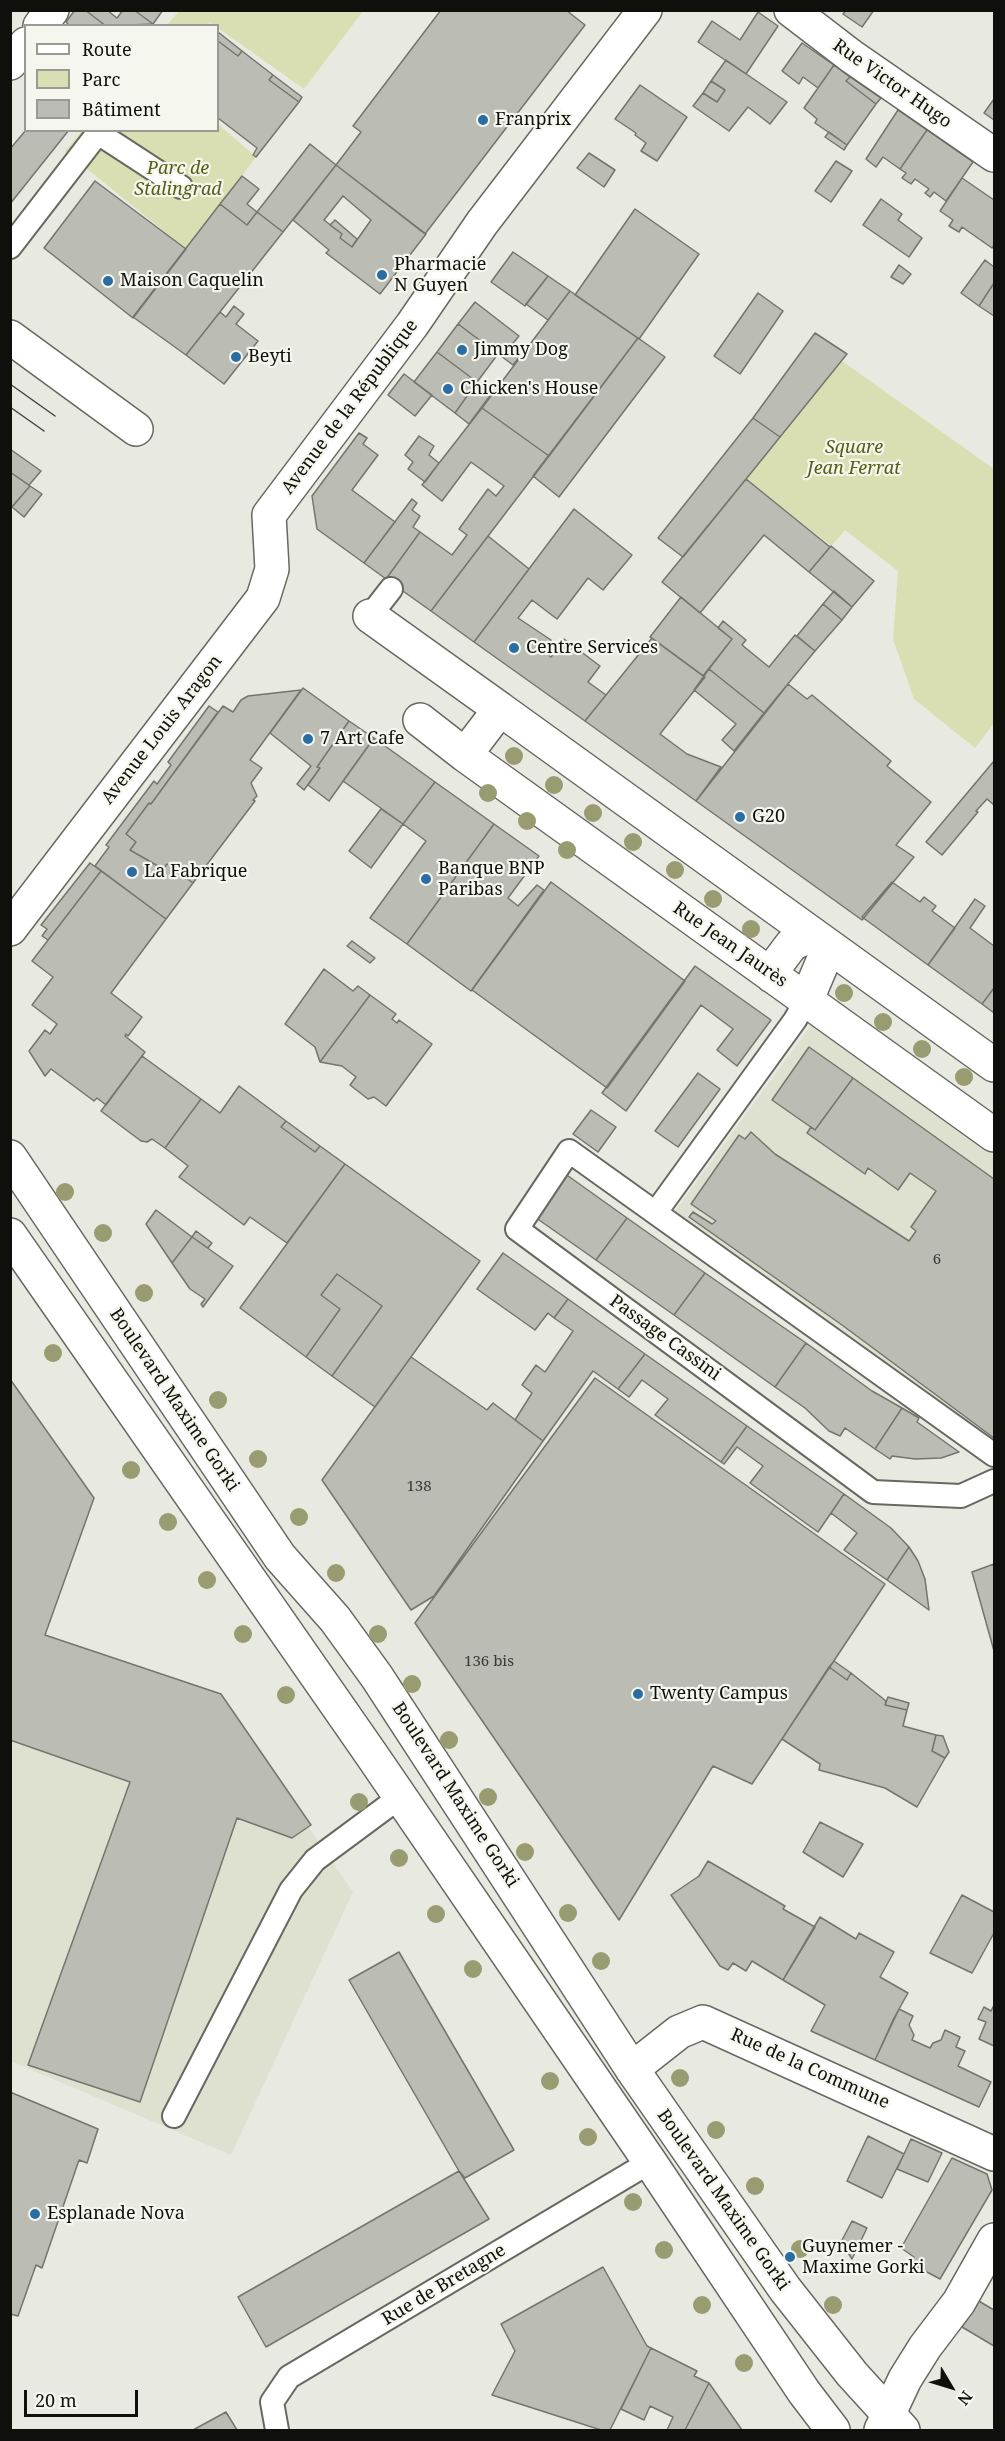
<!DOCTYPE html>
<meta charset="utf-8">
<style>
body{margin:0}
#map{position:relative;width:1005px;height:2441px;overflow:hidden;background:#e8e9e0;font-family:"Noto Serif",serif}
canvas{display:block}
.frame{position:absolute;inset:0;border:12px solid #0f0f0c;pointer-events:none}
.legend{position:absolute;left:24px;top:24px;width:195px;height:108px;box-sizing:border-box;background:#f5f7ee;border:2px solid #999a94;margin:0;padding:8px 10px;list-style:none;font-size:18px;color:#0f0f0c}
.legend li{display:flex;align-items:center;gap:12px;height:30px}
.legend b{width:30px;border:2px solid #999a94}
.north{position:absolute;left:921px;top:2357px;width:60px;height:60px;-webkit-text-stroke:4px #f5f7ee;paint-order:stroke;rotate:128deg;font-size:16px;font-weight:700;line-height:24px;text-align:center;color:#0f0f0c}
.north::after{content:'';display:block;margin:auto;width:21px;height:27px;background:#0f0f0c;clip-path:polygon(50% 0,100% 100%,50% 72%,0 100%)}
.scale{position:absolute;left:24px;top:2390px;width:114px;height:27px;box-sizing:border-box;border:3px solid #0f0f0c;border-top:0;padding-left:8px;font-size:18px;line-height:21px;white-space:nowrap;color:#0f0f0c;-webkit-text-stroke:4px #f5f7ee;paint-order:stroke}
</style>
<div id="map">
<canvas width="1005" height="2441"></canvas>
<div class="frame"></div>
<ul class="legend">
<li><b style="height:8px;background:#fff"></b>Route</li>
<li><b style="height:16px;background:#dadfb3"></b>Parc</li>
<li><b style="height:16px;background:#bbbcb3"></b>Bâtiment</li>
</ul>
<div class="north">N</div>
<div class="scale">20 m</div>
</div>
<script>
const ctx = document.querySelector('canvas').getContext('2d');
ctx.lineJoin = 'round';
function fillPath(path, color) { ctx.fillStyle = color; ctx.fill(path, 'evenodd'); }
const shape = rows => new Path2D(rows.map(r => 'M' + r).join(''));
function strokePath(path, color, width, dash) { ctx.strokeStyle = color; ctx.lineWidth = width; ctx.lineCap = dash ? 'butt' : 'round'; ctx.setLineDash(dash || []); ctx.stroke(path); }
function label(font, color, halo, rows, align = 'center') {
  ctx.font = font + ' "Noto Serif",serif'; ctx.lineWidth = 4.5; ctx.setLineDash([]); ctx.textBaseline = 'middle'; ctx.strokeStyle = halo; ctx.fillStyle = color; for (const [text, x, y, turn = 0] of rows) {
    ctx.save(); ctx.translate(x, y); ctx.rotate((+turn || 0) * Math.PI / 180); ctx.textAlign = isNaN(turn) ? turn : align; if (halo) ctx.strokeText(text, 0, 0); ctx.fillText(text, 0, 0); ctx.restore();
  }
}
const built = shape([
 [812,1024,994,1156,994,1449,672,1215],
 [47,1638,222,1701,353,1892,231,2155,11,2061,10,1740]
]);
const green = shape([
 [179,11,179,10,363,11,304,89,218,28,218,26,210,23,208,25,167,25],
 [218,124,256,157,186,249,65,151,82,131,218,130],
 [842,361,994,469,994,723,975,748,914,699,893,639,898,571,845,530,831,546,746,479]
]);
const building = shape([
 [75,10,85,10,106,26,70,26,66,22,75,10],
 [85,10,107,10,117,18,123,10,134,10,153,24,106,26,85,10],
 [134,10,163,10,153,24,134,10],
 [441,10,566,10,585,25,425,234,336,165,361,132,353,126,441,10],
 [846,10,874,10,862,27,843,14,846,10],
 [758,12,778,26,746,74,698,42,712,21,740,40,758,12],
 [218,32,242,51,238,56,218,41,218,32],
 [218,41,238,56,242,51,273,75,269,80,299,102,256,157,253,155,257,148,218,118,218,41],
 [802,43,834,65,818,88,803,77,799,84,782,71,802,43],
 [726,60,787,102,770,124,748,107,729,131,693,106,703,93,717,102,725,90,711,81,726,60],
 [834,65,850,77,846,81,876,104,847,145,815,123,817,119,804,108,834,65],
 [273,75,302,97,299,102,269,80,273,75],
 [850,77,881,98,876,104,846,81,850,77],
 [711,81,725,90,717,102,703,93,711,81],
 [640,85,687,117,657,161,641,151,646,143,635,135,636,133,615,119,640,85],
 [994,99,994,120,984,113,994,99],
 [898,110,927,130,900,169,883,157,876,167,866,159,898,110],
 [26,130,69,130,10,204,10,149,26,130],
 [927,130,973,162,946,201,934,192,930,197,925,193,929,189,915,179,911,184,902,178,906,173,900,169,927,130],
 [829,132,847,145,844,150,825,137,829,132],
 [310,144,336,165,283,232,257,212,310,144],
 [589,153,615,170,604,187,577,168,589,153],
 [836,161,852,171,831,202,815,191,836,161],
 [336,165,426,234,380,294,326,253,329,250,293,220,336,165],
 [343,196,371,220,352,247,340,238,342,234,324,220,343,196],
 [242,176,259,189,247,204,257,212,247,225,220,204,242,176],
 [962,178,994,200,994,245,992,248,962,227,959,232,949,226,953,220,940,211,962,178],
 [95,181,186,249,133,318,44,248,95,181],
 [881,199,902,214,898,220,922,238,909,257,863,225,881,199],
 [220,204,247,225,257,212,283,232,186,355,133,317,220,204],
 [635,209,699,254,639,339,575,295,635,209],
 [335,220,357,239,352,247,340,238,342,234,330,225,335,220],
 [513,252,548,276,525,306,491,282,513,252],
 [985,260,994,267,994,283,979,306,961,293,985,260],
 [899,265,911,274,903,284,891,277,899,265],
 [548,276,570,291,548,320,526,304,548,276],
 [994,283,994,316,979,306,994,283],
 [570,291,638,338,549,456,482,408,570,291],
 [758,293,783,311,740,374,714,356,758,293],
 [475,302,519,336,510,347,521,355,513,365,458,324,475,302],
 [234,306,244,314,236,324,258,341,224,384,186,355,220,312,226,317,234,306],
 [458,324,498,354,477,382,437,352,458,324],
 [815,333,847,354,780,437,753,418,815,333],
 [638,338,665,357,559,497,533,476,638,338],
 [437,352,477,382,455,413,414,382,437,352],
 [404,374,432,395,415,416,388,395,404,374],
 [477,382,492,393,469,424,455,413,477,382],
 [482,408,549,456,431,611,386,579,420,532,452,555,467,535,459,529,488,489,496,496,504,486,471,462,442,501,422,485,482,408],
 [753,418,780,437,683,557,658,538,753,418],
 [359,433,367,438,363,444,378,455,352,490,395,522,364,563,317,529,312,496,359,433],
 [419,436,434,446,429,455,439,463,425,482,408,469,413,462,405,455,419,436],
 [10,449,41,471,29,485,10,472,10,449],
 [10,472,30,486,10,509,10,472],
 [746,479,830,547,809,572,764,535,700,613,662,582,746,479],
 [30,486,42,494,24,517,12,507,30,486],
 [412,499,417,503,412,510,420,516,413,527,420,532,386,579,364,563,412,499],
 [574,509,632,555,603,590,588,578,557,619,532,600,518,618,551,640,543,651,551,657,564,639,600,666,588,682,606,695,585,721,474,642,574,509],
 [488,536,529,569,474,642,431,611,488,536],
 [831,546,874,581,852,607,809,572,831,546],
 [834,591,852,607,842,620,823,604,834,591],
 [681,597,732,639,703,676,650,637,681,597],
 [823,604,842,620,815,651,797,636,823,604],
 [723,621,746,640,742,645,769,667,795,635,815,651,764,713,709,669,732,639,718,628,723,621],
 [652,638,705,677,660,734,687,754,721,767,696,801,585,721,652,638],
 [709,669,764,713,734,751,722,740,736,724,694,690,709,669],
 [788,684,807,699,812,695,891,761,887,766,931,802,896,845,914,857,862,920,696,801,788,684],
 [303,688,349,721,317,767,320,768,304,790,297,784,311,766,270,733,303,688],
 [301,690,250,760,262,768,251,783,257,796,253,800,255,801,193,883,167,864,163,869,130,850,136,842,126,834,149,803,151,804,223,706,233,712,241,700,248,696,301,690],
 [209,706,218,712,151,804,149,803,126,834,136,842,130,850,163,869,167,864,193,883,166,919,95,866,109,847,106,845,154,781,157,784,171,765,168,762,209,706],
 [349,721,374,738,329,801,308,785,320,768,317,767,349,721],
 [374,738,435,782,403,824,343,781,374,738],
 [994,761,994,805,987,799,976,811,978,812,942,855,926,842,994,761],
 [435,782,494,824,407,944,370,918,426,841,403,824,435,782],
 [381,809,403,824,371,868,349,851,381,809],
 [494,824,539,856,508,898,518,906,537,885,544,890,471,991,407,944,494,824],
 [90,863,101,871,48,940,42,936,47,929,41,925,90,863],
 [101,871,166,919,111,993,142,1017,128,1036,126,1034,125,1036,145,1052,106,1105,97,1098,94,1101,51,1069,45,1076,29,1051,45,1030,50,1034,57,1024,32,1005,53,977,32,961,101,871],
 [551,882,685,981,607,1088,472,990,551,882],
 [892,882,920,902,924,897,936,906,932,911,955,928,928,965,862,917,892,882],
 [975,899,985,906,970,928,994,946,994,988,982,1004,928,965,975,899],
 [352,941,375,958,370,963,347,946,352,941],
 [695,966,771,1020,737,1066,717,1050,733,1029,701,1005,626,1111,602,1093,695,966],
 [324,969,353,991,358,986,370,995,320,1062,315,1047,285,1024,324,969],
 [994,988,994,1013,982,1004,994,988],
 [370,995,396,1014,392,1019,397,1023,399,1020,432,1044,386,1106,374,1097,368,1099,350,1085,356,1077,342,1066,320,1062,370,995],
 [809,1047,853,1078,815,1130,772,1100,809,1047],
 [142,1056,201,1099,165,1148,152,1139,147,1142,141,1141,101,1111,142,1056],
 [698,1073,720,1089,678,1147,655,1131,698,1073],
 [853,1078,994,1179,994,1438,842,1325,689,1217,693,1212,712,1224,716,1221,691,1204,739,1135,745,1139,751,1132,775,1154,909,1241,916,1231,911,1227,936,1191,910,1173,898,1190,868,1168,865,1174,807,1133,811,1127,815,1130,853,1078],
 [239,1086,286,1121,281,1127,315,1152,320,1146,345,1164,287,1243,250,1217,244,1225,179,1177,188,1166,165,1148,201,1099,220,1113,239,1086],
 [591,1110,616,1127,598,1152,573,1134,591,1110],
 [286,1121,320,1146,315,1152,281,1127,286,1121],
 [345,1164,480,1261,375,1407,332,1376,382,1306,337,1274,321,1295,340,1309,306,1357,240,1308,345,1164],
 [564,1173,627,1218,596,1260,532,1215,564,1173],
 [156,1210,192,1237,172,1263,146,1224,156,1210],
 [627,1218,705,1273,674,1315,596,1260,627,1218],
 [196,1231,212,1243,208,1248,192,1237,196,1231],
 [192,1237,233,1266,203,1307,201,1304,205,1299,190,1289,172,1263,192,1237],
 [503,1253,568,1299,554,1318,548,1313,535,1330,477,1289,503,1253],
 [705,1273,806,1343,775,1387,674,1315,705,1273],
 [337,1274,382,1306,332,1376,306,1357,340,1309,321,1295,337,1274],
 [568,1299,645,1354,618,1389,593,1371,543,1441,515,1420,532,1393,522,1385,536,1365,545,1372,573,1331,554,1318,568,1299],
 [806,1343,872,1391,902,1408,875,1449,845,1428,840,1436,829,1431,805,1408,775,1387,806,1343],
 [645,1354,747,1426,721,1462,655,1415,668,1399,642,1380,629,1397,618,1389,645,1354],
 [411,1357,487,1410,493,1403,543,1441,434,1596,411,1610,322,1480,411,1357],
 [595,1378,885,1584,752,1784,713,1766,619,1920,415,1623,595,1378],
 [10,1379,94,1498,45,1635,221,1694,311,1825,292,1838,237,1818,140,2102,28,2065,130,1782,10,1740,10,1379],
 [902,1408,919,1418,917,1422,959,1452,941,1458,915,1459,892,1456,890,1459,875,1449,902,1408],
 [747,1426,844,1494,818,1532,750,1483,763,1466,737,1447,724,1464,721,1462,747,1426],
 [844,1494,891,1528,909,1547,887,1580,844,1550,857,1533,831,1513,844,1494],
 [909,1547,918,1561,925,1579,929,1610,887,1580,909,1547],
 [994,1564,994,1651,972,1572,994,1564],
 [834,1661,851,1673,847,1680,829,1667,834,1661],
 [829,1667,847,1680,851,1673,886,1701,885,1705,907,1710,903,1726,936,1735,932,1751,945,1758,917,1807,885,1788,819,1770,820,1764,782,1739,829,1667],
 [888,1697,909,1703,907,1710,885,1705,888,1697],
 [936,1735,943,1736,949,1752,945,1758,932,1751,936,1735],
 [820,1822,863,1844,843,1877,803,1852,820,1822],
 [708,1861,785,1906,783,1909,815,1927,783,1980,752,1961,746,1971,733,1963,728,1970,720,1966,671,1895,699,1876,708,1861],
 [962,1895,994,1912,994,1933,972,1973,930,1953,962,1895],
 [820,1917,856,1939,859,1933,894,1952,880,1977,908,1993,894,2018,875,2060,811,2031,825,2005,783,1980,820,1917],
 [399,1952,514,2150,465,2178,459,2171,349,1980,399,1952],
 [994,2005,994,2046,979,2039,986,2022,978,2019,984,2007,991,2011,994,2005],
 [899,2009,913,2016,909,2025,914,2035,912,2040,930,2048,933,2043,941,2040,945,2030,960,2037,956,2047,965,2051,958,2066,991,2082,979,2107,875,2060,899,2009],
 [10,2092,98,2129,87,2163,79,2160,42,2268,36,2265,18,2316,10,2314,10,2092],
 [868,2136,904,2154,882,2198,847,2181,868,2136],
 [911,2139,942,2153,928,2182,897,2169,911,2139],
 [952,2158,987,2174,992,2190,940,2279,910,2263,914,2257,901,2248,952,2158],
 [459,2171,489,2219,266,2347,238,2297,459,2171],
 [852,2221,867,2228,852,2259,841,2242,852,2221],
 [603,2267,647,2346,651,2348,610,2430,601,2430,492,2395,515,2351,501,2324,603,2267],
 [977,2300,994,2310,994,2346,962,2327,977,2300],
 [651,2348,697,2371,694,2376,709,2383,685,2430,667,2430,673,2417,650,2406,644,2420,621,2409,651,2348],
 [709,2383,742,2430,685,2430,709,2383],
 [226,2412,237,2430,193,2430,226,2412]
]);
const service = shape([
 [10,247,98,133,181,187],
 [370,616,391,589],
 [656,1212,795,1020,807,999],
 [994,1455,569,1151,517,1229,873,1492,961,1496,994,1481],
 [174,2116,291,1890,315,1860,400,1797],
 [277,2430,272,2402,289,2377,650,2162]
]);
const minor = shape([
 [791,10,851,56,994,155],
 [40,26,52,10],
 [10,63,26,44],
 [10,337,136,429],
 [370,616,500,709],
 [420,720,465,755,994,1135],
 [465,755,500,709,994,1065],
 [772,976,777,964,792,944,812,935],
 [807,999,829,947],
 [632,2069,679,2032,703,2022,994,2154],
 [881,2430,905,2379,925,2347,959,2302,994,2240]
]);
const secondary = shape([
 [10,929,263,598,272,569,269,515,412,325,482,223,645,10]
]);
const primary = shape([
 [10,1157,280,1557,335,1619,377,1677,632,2069,785,2289,852,2374,903,2430],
 [10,1235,371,1754,650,2162,804,2392,833,2430]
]);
const tram = shape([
 [10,384,55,416],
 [10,407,44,431]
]);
const trees = [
 [514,756],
 [554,785],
 [488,793],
 [593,813],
 [527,821],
 [633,842],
 [567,850],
 [675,870],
 [713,899],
 [751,929],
 [844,993],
 [883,1022],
 [922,1049],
 [964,1077],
 [65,1192],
 [103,1233],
 [144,1293],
 [53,1353],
 [218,1400],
 [258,1459],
 [131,1470],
 [299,1517],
 [168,1522],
 [336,1573],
 [207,1580],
 [243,1634],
 [378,1634],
 [412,1684],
 [286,1695],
 [449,1740],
 [488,1797],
 [359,1802],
 [525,1852],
 [399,1858],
 [568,1913],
 [436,1914],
 [601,1961],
 [473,1969],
 [680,2078],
 [550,2081],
 [716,2130],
 [588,2137],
 [755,2186],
 [633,2202],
 [800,2249],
 [664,2250],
 [702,2305],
 [833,2305],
 [744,2363]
];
const markers = [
 [483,120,6,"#2a6da3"],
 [382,275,6,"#2a6da3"],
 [108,281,6,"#2a6da3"],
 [462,350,6,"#2a6da3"],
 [236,357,6,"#2a6da3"],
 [448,389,6,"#2a6da3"],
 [514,648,6,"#2a6da3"],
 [308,739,6,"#2a6da3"],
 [740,817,6,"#2a6da3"],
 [132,872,6,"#2a6da3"],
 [426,879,6,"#2a6da3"],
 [638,1694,6,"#2a6da3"],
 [35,2214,6,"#2a6da3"],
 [790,2257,6,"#2a6da3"]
];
const numberNames = [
 ["6",937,1260],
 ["138",419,1487],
 ["136 bis",489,1662]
];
const streetNames = [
 ["Rue Victor Hugo",892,84,35],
 ["Avenue de la République",350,407,-53],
 ["Avenue Louis Aragon",162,730,-52],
 ["Rue Jean Jaurès",730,945,35],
 ["Passage Cassini",665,1338,36],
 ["Boulevard Maxime Gorki",174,1400,56],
 ["Boulevard Maxime Gorki",455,1795,57],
 ["Rue de la Commune",810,2069,24],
 ["Boulevard Maxime Gorki",723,2200,55],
 ["Rue de Bretagne",444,2285,-31]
];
const poiNames = [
 ["Franprix",495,120],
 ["Pharmacie",394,265],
 ["N Guyen",394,286],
 ["Maison Caquelin",120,281],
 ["Jimmy Dog",474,350],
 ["Beyti",248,357],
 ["Chicken's House",460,389],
 ["Centre Services",526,648],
 ["7 Art Cafe",320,739],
 ["G20",752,817],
 ["Banque BNP",438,869],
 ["Paribas",438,890],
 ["La Fabrique",144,872],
 ["Twenty Campus",650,1694],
 ["Esplanade Nova",47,2214],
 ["Guynemer -",802,2247],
 ["Maxime Gorki",802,2268]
];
const parkNames = [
 ["Parc de",178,169],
 ["Stalingrad",178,190],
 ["Square",854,448],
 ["Jean Ferrat",854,469]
];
fillPath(built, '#dee0d0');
fillPath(green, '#dadfb3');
fillPath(building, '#bbbcb3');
strokePath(building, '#74756d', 1.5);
strokePath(service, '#676860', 26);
strokePath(minor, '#676860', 36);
strokePath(secondary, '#676860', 36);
strokePath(primary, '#676860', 36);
strokePath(service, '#fff', 22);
strokePath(minor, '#fff', 33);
strokePath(secondary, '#fff', 33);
strokePath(primary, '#fff', 33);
strokePath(tram, '#444440', 1.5);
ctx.fillStyle = '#999c70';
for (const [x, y] of trees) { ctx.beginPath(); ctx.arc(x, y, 9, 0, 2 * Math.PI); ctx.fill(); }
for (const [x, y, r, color] of markers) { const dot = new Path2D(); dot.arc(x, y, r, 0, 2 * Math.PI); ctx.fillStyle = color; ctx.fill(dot); strokePath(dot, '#f5f7ee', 2); }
label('15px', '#3a3a36', null, numberNames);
label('18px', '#0f0f0c', '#f5f7ee', streetNames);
label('18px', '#0f0f0c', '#f5f7ee', poiNames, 'left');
label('italic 18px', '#595d14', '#f5f7ee', parkNames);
</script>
